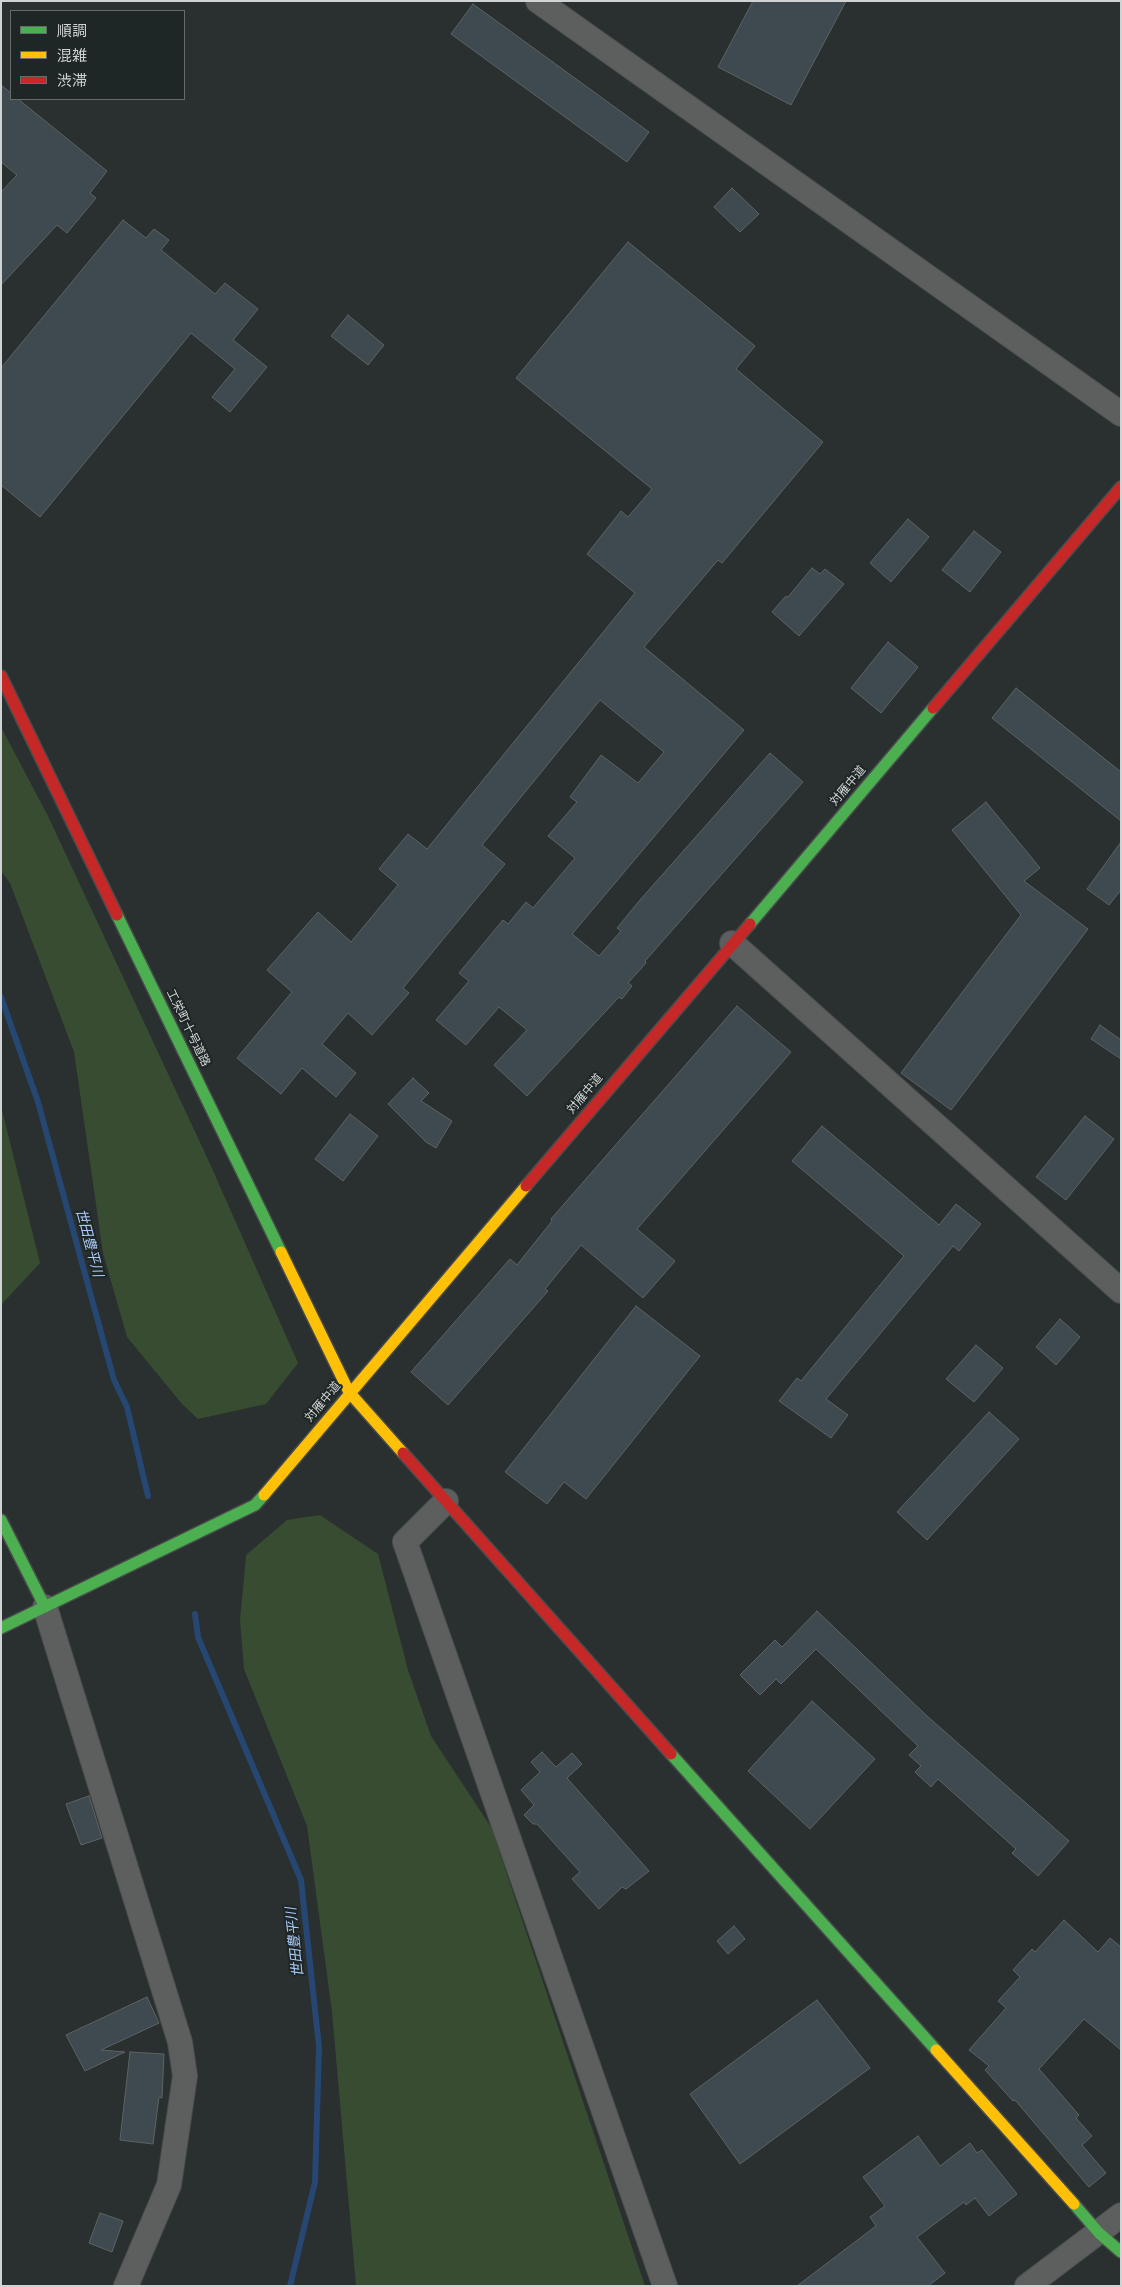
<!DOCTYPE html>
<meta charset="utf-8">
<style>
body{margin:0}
#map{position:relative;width:1122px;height:2287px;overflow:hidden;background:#2a2f2f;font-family:"IBM Plex Serif","Noto Sans JP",serif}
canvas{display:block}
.frame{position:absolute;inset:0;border:2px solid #cfd3d3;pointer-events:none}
.legend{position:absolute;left:10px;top:10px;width:175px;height:90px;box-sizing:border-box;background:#1f2626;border:1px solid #656b6b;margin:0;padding:6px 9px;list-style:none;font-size:15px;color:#cfd3d3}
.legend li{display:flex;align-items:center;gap:10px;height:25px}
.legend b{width:25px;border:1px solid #656b6b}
</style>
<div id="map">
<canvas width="1122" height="2287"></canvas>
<div class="frame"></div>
<ul class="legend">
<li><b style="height:6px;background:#4caf50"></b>順調</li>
<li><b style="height:6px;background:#ffc107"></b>混雑</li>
<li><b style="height:6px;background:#c62828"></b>渋滞</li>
</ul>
</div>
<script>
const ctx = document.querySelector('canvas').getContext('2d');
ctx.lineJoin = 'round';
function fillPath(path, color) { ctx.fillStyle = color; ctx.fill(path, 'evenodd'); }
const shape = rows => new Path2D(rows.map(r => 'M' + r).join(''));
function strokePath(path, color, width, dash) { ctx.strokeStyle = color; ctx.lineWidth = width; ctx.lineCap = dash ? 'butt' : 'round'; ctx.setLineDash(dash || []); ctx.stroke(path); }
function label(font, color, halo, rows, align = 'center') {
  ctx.font = font + ' "IBM Plex Serif","Noto Sans JP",serif'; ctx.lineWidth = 4; ctx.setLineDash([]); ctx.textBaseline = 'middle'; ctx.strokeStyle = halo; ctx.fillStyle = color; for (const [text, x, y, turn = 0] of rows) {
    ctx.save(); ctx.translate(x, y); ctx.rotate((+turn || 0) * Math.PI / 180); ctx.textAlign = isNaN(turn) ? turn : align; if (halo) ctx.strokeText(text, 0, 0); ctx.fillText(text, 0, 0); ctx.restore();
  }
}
const green = shape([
 [1,727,48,816,211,1166,298,1363,266,1404,198,1419,182,1404,127,1337,103,1253,74,1052,10,883,1,871],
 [1,1106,40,1263,1,1305],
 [320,1515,378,1554,408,1670,431,1736,491,1827,645,2286,356,2286,332,2012,307,1826,244,1669,240,1620,246,1555,287,1520]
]);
const stream = shape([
 [1,997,38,1102,114,1380,127,1407,148,1496],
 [195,1614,198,1637,301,1880,319,2047,315,2182,290,2286]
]);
const building = shape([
 [753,1,846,1,791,105,718,67,753,1],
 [473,4,649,132,627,162,451,34,473,4],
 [1,85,11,93,11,99,18,99,107,171,90,193,96,198,67,233,57,225,1,285,1,192,17,175,1,162,1,85],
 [732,188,759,214,740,232,714,207,732,188],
 [123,220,146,238,154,229,169,240,161,250,215,294,225,283,258,309,233,340,267,367,230,412,212,397,235,369,191,333,40,517,1,485,1,368,123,220],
 [628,242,755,346,736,369,823,442,722,563,718,560,644,647,744,730,572,934,599,956,621,931,617,928,640,900,770,753,803,782,645,961,646,963,628,983,632,986,622,999,619,997,527,1096,494,1065,527,1030,499,1007,466,1045,436,1020,469,981,459,973,503,920,508,924,526,902,533,908,575,858,548,836,577,802,570,797,601,755,638,783,664,752,600,700,482,845,505,864,403,988,409,993,372,1035,348,1013,322,1044,356,1073,336,1097,302,1068,281,1094,237,1058,292,992,267,970,318,912,351,942,398,885,379,869,408,834,427,849,635,593,587,554,621,511,628,517,652,489,516,378,628,242],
 [348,315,384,345,368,365,331,336,348,315],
 [908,519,929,537,891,582,870,563,908,519],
 [974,531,1001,552,970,592,942,570,974,531],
 [812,568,820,574,825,569,844,584,799,636,772,612,786,596,788,597,812,568],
 [888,642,918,667,881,713,851,688,888,642],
 [1016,688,1121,772,1121,821,992,718,1016,688],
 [986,802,1040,868,1024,881,1088,929,951,1110,901,1073,1021,915,952,830,986,802],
 [1121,842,1121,890,1109,905,1087,889,1121,842],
 [737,1006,791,1052,637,1229,675,1261,643,1298,581,1245,545,1289,548,1291,448,1405,411,1372,510,1259,517,1265,552,1221,551,1219,737,1006],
 [1100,1025,1121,1040,1121,1059,1091,1039,1100,1025],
 [413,1078,429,1093,421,1101,452,1121,436,1148,426,1142,388,1104,413,1078],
 [350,1114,378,1136,343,1181,315,1159,350,1114],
 [1085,1116,1114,1139,1066,1200,1036,1177,1085,1116],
 [822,1126,939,1225,956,1204,981,1224,959,1251,953,1246,826,1399,848,1415,831,1438,779,1401,797,1378,801,1381,904,1256,792,1161,822,1126],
 [636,1306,700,1356,586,1499,564,1482,547,1504,505,1472,636,1306],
 [1060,1319,1080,1337,1056,1365,1036,1347,1060,1319],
 [976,1345,1003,1368,974,1402,946,1379,976,1345],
 [989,1412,1019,1439,927,1540,897,1512,989,1412],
 [817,1611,927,1716,1069,1841,1038,1876,1012,1853,1016,1849,938,1779,931,1787,915,1772,921,1766,909,1755,918,1746,816,1649,781,1684,776,1679,760,1695,740,1675,775,1640,782,1647,817,1611],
 [812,1701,875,1759,810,1829,748,1771,812,1701],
 [542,1752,556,1767,572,1753,582,1764,567,1778,649,1871,626,1889,622,1887,599,1909,572,1879,580,1872,537,1824,533,1824,524,1815,534,1805,521,1790,540,1772,531,1762,542,1752],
 [89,1796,102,1838,81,1845,66,1804,89,1796],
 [1064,1920,1098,1952,1110,1938,1121,1947,1121,2050,1084,2019,1039,2069,1079,2115,1076,2118,1092,2136,1082,2145,1106,2173,1089,2187,1015,2100,1013,2101,985,2070,989,2066,969,2050,1006,2008,998,2001,1020,1977,1013,1970,1032,1949,1035,1952,1064,1920],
 [734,1926,745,1939,728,1954,717,1941,734,1926],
 [147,1997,159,2023,101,2050,125,2052,85,2071,66,2035,147,1997],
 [817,2000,870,2068,740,2164,690,2094,817,2000],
 [130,2052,164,2054,162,2098,159,2097,153,2144,120,2140,130,2052],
 [918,2136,940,2166,970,2143,977,2153,982,2150,1017,2194,989,2216,975,2198,966,2205,964,2202,917,2237,945,2273,928,2286,797,2286,876,2226,870,2217,885,2206,863,2177,918,2136],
 [100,2213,123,2221,112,2252,89,2243,100,2213]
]);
const street = shape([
 [538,1,1121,414],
 [732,943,1121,1291],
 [446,1501,405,1542,665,2286],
 [45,1607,180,2042,185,2076,169,2185,126,2286],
 [1027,2286,1121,2215]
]);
const fast = shape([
 [117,915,281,1252],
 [750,924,933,708],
 [1,1520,45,1607],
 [1,1628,255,1505,264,1495],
 [671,1754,936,2050],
 [1074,2204,1099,2233,1121,2252]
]);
const slow = shape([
 [281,1252,349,1392,403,1453],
 [264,1495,526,1186],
 [936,2050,1074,2204]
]);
const jam = shape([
 [1,676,117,915],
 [933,708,1121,487],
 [526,1186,750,924],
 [403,1453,671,1754]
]);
const streetNames = [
 ["対雁中道",848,786,-50],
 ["工栄町十号道路",188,1028,64],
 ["対雁中道",585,1094,-50],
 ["対雁中道",323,1402,-50]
];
const waterNames = [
 ["世田豊平川",89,1243,75],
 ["世田豊平川",295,1942,-96]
];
fillPath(green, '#384c31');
strokePath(stream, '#264772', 6);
fillPath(building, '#3e4a4f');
strokePath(building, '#5f6363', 1);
strokePath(street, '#484c4c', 26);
strokePath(fast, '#484c4c', 14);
strokePath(slow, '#484c4c', 14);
strokePath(jam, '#484c4c', 14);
strokePath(street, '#5d5f5f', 24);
strokePath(fast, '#4caf50', 11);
strokePath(slow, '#ffc107', 11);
strokePath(jam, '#c62828', 11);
label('12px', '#cfd3d3', '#1f2626', streetNames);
label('italic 14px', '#abcbf9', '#1f2626', waterNames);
</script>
